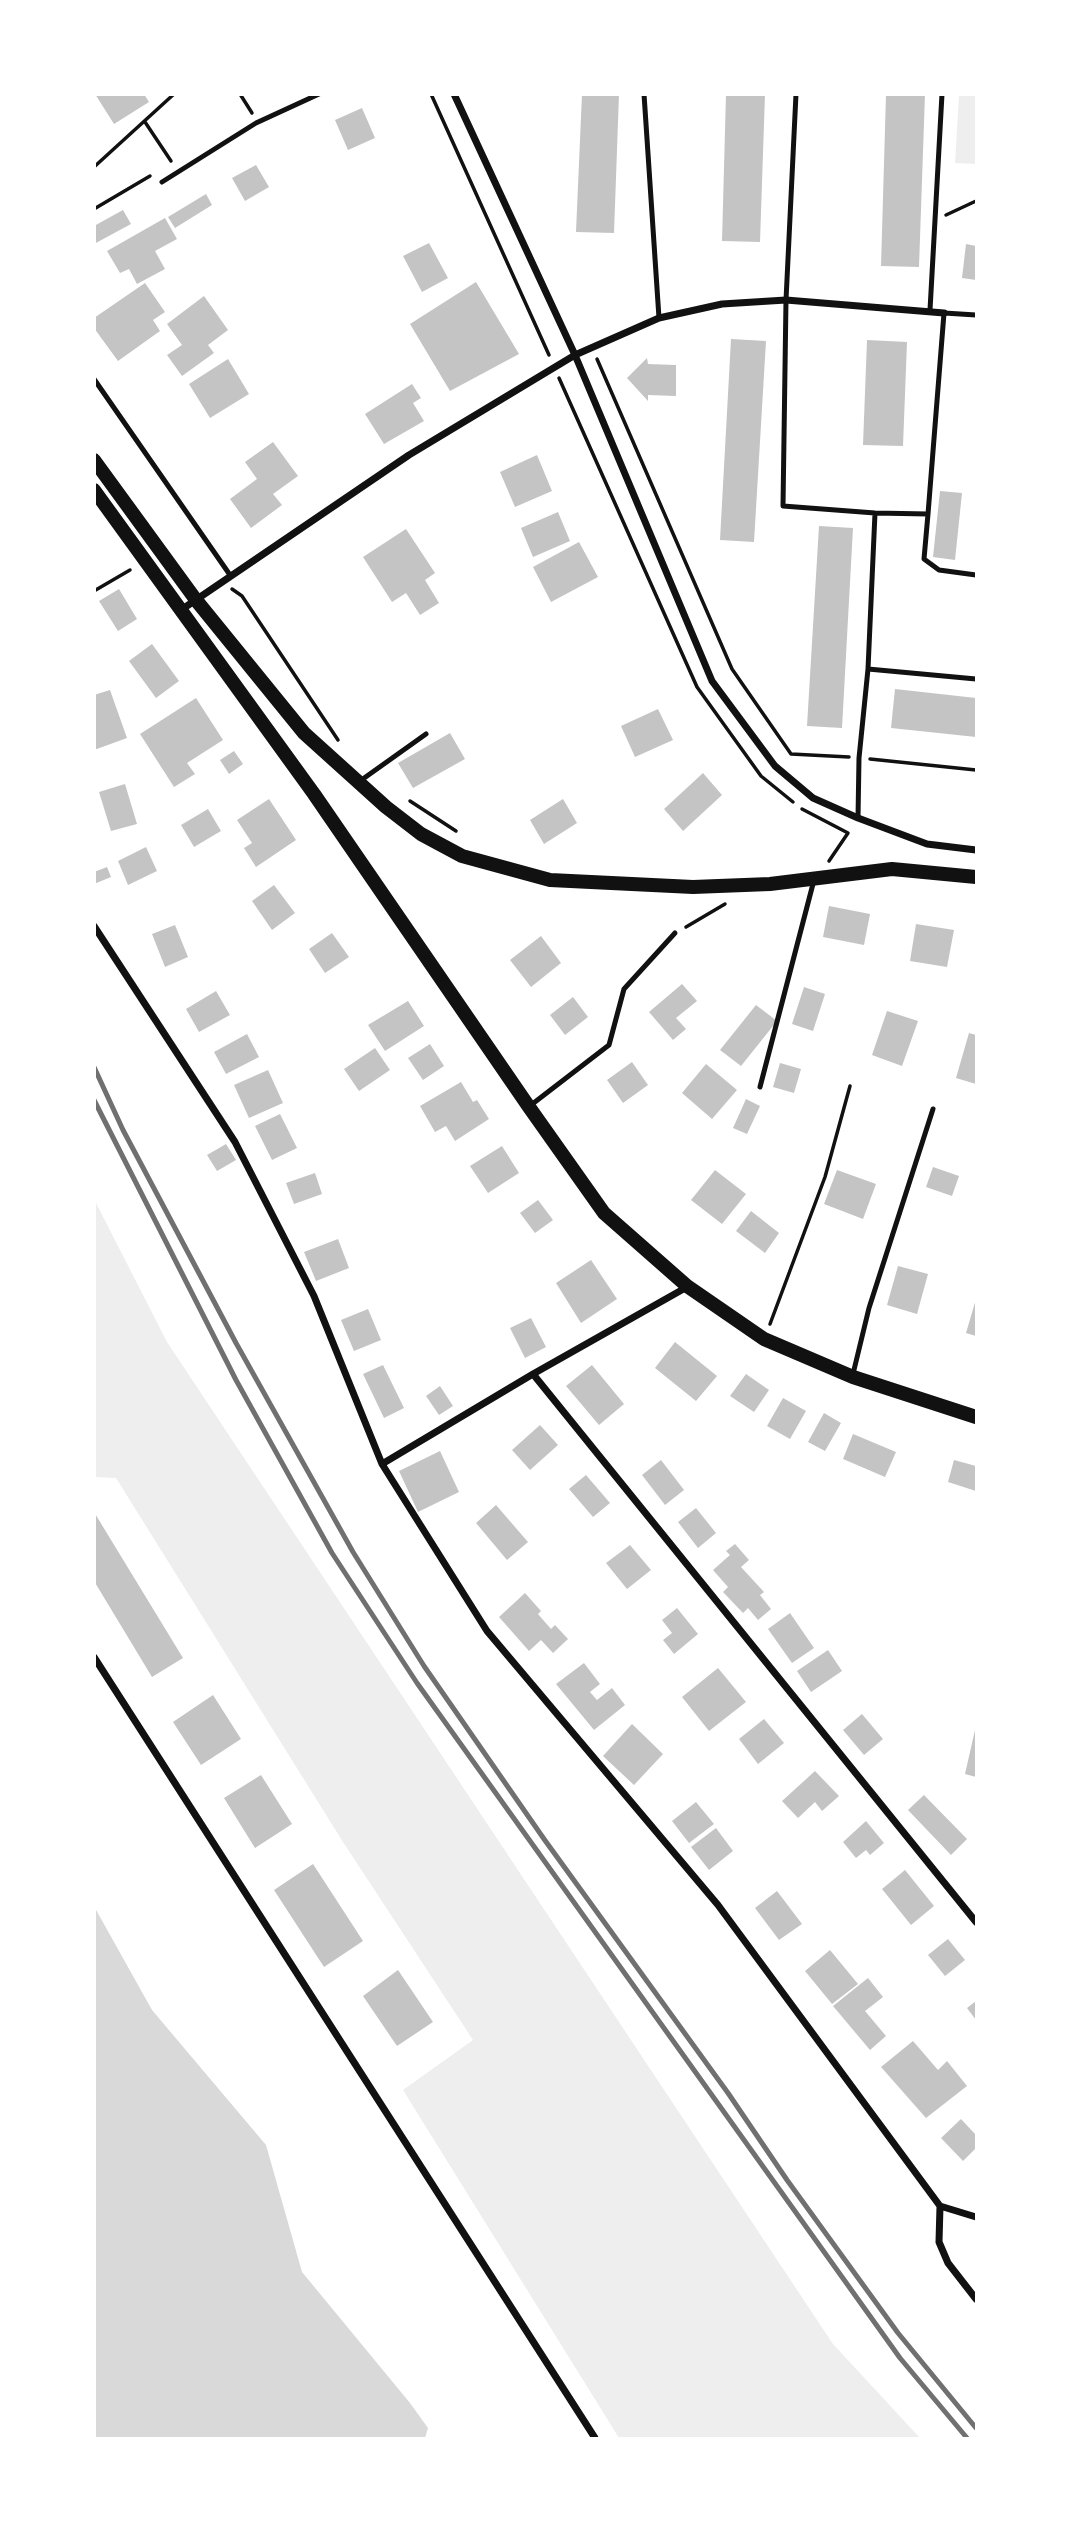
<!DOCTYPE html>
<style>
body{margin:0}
#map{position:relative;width:1071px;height:2533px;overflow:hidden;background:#fff;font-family:"Exo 2",sans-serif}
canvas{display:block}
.frame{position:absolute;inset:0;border:96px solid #fff;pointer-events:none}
</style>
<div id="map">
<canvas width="1071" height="2533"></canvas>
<div class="frame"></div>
</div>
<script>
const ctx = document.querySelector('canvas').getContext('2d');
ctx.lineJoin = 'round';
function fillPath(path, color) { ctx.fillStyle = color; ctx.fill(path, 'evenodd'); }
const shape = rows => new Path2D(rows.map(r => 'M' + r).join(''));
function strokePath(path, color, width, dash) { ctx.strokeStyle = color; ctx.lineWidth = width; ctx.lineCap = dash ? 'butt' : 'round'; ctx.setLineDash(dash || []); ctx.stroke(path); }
const green = shape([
 [959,95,976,95,976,164,955,163],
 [95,1201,167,1342,833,2344,920,2438,619,2438,403,2090,473,2040,343,1842,116,1478,95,1477]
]);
const water = shape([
 [95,1908,152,2010,266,2145,302,2272,410,2403,428,2428,425,2438,95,2438]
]);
const building = shape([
 [95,94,144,94,149,102,114,124],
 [582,94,619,94,614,233,576,232],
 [726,94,765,94,760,242,722,241],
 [886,94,925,94,919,267,881,266],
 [362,108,375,138,348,150,335,120],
 [256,165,269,187,245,201,232,178],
 [206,194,212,205,175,228,168,217],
 [123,210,131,224,94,244,94,226],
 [165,218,177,239,155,251,165,269,137,284,129,269,120,273,107,251],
 [429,243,448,278,422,292,403,256],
 [966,244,976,246,976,280,962,278],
 [476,282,519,354,450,391,410,324],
 [145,283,165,312,153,320,160,331,118,361,94,328,94,318],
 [204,296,228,330,208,345,214,353,182,376,167,355,182,345,167,324],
 [731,339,766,341,754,542,720,540],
 [867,340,907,342,903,446,863,445],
 [647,358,648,364,676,365,676,396,648,395,648,401,627,378],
 [228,359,249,394,210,418,189,384],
 [412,384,421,398,413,403,424,421,384,444,365,414],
 [273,442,298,476,273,494,282,505,251,528,230,499,257,479,245,462],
 [537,455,552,491,515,507,500,472],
 [940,491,962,493,955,560,933,557],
 [558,512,570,541,533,557,521,528],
 [819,526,853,528,842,728,807,726],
 [406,529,435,573,425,580,439,603,420,615,406,593,392,602,363,557],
 [579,542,598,577,551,602,533,567],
 [119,589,137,619,118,631,99,601],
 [152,644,179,681,156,698,129,661],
 [895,689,976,698,976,737,891,728],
 [110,690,127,738,94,750,94,695],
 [196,698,223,740,187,763,195,774,174,787,140,734],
 [658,709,673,740,635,757,621,726],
 [450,733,465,759,413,788,398,763],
 [234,751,243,764,229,774,220,760],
 [703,773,722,795,683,831,664,809],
 [125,784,137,824,111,831,99,792],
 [269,799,296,840,256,867,244,848,252,843,237,820],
 [563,799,577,823,544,844,530,820],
 [208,809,221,831,194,847,181,825],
 [146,847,157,871,128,885,118,861],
 [107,867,111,877,94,884,94,872],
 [274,885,295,913,272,930,252,901],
 [829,906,870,914,864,945,823,937],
 [916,924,954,930,947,967,910,961],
 [175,925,188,957,165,967,152,934],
 [332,933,349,957,325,973,309,949],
 [541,936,561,963,531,987,510,960],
 [682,984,697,1001,676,1018,686,1029,673,1040,649,1012],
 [804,987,825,994,813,1031,792,1024],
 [216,991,230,1015,199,1032,186,1009],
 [573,997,588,1017,565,1035,550,1015],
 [408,1001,424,1026,385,1051,368,1025],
 [756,1005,777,1021,741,1066,720,1050],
 [887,1011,918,1021,902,1066,872,1055],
 [969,1033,976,1035,976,1084,956,1078],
 [247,1034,259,1057,226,1074,214,1052],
 [430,1044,444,1066,423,1080,408,1058],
 [375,1048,390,1070,359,1091,344,1069],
 [632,1062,648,1085,623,1103,607,1080],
 [780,1063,801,1069,794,1093,773,1087],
 [706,1064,737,1090,712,1119,682,1093],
 [268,1070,283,1103,249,1118,234,1085],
 [461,1082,473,1102,477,1100,489,1119,455,1141,446,1126,435,1132,420,1106],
 [746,1099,760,1106,747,1134,733,1128],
 [280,1114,297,1148,272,1160,255,1126],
 [226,1144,236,1160,217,1171,207,1155],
 [502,1146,519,1173,488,1193,470,1166],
 [933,1167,959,1176,952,1196,926,1187],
 [715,1170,746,1194,722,1224,691,1200],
 [837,1170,876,1184,863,1219,824,1204],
 [315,1173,322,1194,294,1204,286,1183],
 [538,1200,553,1220,535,1233,520,1213],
 [751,1211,779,1233,765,1253,736,1231],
 [338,1239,349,1268,316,1281,304,1252],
 [591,1260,617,1299,581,1323,556,1283],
 [898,1266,928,1274,917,1314,887,1305],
 [976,1299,976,1336,966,1333],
 [368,1309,381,1340,354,1351,341,1320],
 [531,1318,546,1347,525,1358,510,1328],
 [675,1342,717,1376,696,1401,655,1368],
 [383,1365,404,1408,384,1418,363,1374],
 [592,1365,624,1404,599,1425,566,1386],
 [746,1374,769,1390,754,1412,730,1396],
 [440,1386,453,1406,439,1415,426,1396],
 [783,1398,806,1411,790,1439,767,1426],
 [824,1413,841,1423,825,1451,808,1442],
 [540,1425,558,1445,530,1470,512,1450],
 [853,1434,896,1452,885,1477,843,1459],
 [440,1451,459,1492,418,1512,399,1471],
 [661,1460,684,1490,665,1505,642,1475],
 [954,1460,976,1466,976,1491,948,1482],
 [586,1475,610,1503,593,1517,569,1489],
 [496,1505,528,1542,507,1560,476,1523],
 [696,1508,716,1533,698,1548,678,1522],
 [94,1512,183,1658,152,1677,94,1581],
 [735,1544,749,1560,741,1567,764,1592,760,1595,771,1609,758,1620,748,1608,743,1613,723,1592,728,1587,713,1570,730,1555,726,1551],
 [630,1545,651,1570,627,1589,606,1563],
 [525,1593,541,1611,538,1614,551,1629,555,1625,568,1639,553,1653,541,1640,529,1651,499,1617],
 [677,1608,698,1634,674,1654,663,1640,672,1633,662,1620],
 [790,1613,814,1648,792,1663,768,1629],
 [828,1650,842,1671,811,1692,797,1671],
 [584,1663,600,1684,590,1692,597,1700,612,1688,625,1705,594,1730,556,1684],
 [718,1668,746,1702,709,1731,682,1697],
 [213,1695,241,1739,201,1765,173,1722],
 [862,1714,883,1739,864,1755,843,1730],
 [764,1719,784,1743,758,1764,739,1739],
 [632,1724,663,1754,634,1785,603,1756],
 [975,1730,976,1730,976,1777,965,1774],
 [815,1771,839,1796,822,1811,815,1802,798,1818,782,1801],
 [261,1775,292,1824,255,1848,224,1798],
 [924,1795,967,1839,951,1855,908,1810],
 [696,1802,714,1824,689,1843,672,1821],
 [866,1821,884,1843,870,1855,866,1850,856,1858,843,1842],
 [716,1828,733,1851,709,1870,691,1847],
 [313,1864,363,1941,324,1967,274,1890],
 [905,1870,934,1906,911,1925,882,1889],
 [777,1891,802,1924,779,1940,755,1908],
 [948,1939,965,1960,945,1976,928,1955],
 [830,1950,858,1984,832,2004,805,1971],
 [398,1970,433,2022,397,2046,363,1996],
 [868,1978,883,1997,865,2011,886,2036,870,2050,833,2006],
 [976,2001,976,2020,967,2008],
 [913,2041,938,2070,947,2061,967,2086,926,2118,881,2067],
 [961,2119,976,2135,976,2148,963,2161,941,2138]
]);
const path = shape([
 [240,94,252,113],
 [431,94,549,355],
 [145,122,171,161],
 [94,167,174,94],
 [94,209,150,176],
 [946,215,976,201],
 [597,359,732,669,791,754,849,757],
 [559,378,697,687,761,776,793,802],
 [232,589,242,596,338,740],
 [94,591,130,570],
 [870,759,976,770],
 [410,801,456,831],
 [802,809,848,833,829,861],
 [686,927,725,904],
 [770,1324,825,1177,850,1086]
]);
const service = shape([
 [644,94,659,318],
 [796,94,786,300,783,506,875,513,928,514,944,313,976,315],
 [162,182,256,123,319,94],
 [930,310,942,94],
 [94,379,230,575],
 [928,514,924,559,939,570,976,575],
 [868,669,976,679],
 [360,781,426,734],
 [858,818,859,758,868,669,875,513],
 [760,1087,814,880],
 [531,1105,609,1045,624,989,675,933],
 [853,1374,869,1308,933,1109]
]);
const minor = shape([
 [454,94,575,355,712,681,775,766,813,798,858,818,927,844,976,850],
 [181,610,409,455,575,355,659,318,722,304,786,300,944,313],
 [94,926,235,1142,314,1296,382,1464,487,1631,718,1905,940,2206,976,2217],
 [533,1374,976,1922],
 [382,1464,533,1374,687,1287],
 [94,1657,595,2438],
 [940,2206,939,2242,948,2263,976,2299]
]);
const secondary = shape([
 [94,460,196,600,304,733,386,807,421,834,462,856,550,880,693,887,770,884,892,869,976,877],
 [94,490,314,794,529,1107,604,1213,687,1286,764,1339,853,1377,976,1417]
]);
const rail = shape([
 [94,1067,123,1130,236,1343,353,1552,424,1666,544,1839,728,2093,787,2180,898,2333,976,2428],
 [94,1100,236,1380,332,1553,417,1683,900,2358,967,2438]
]);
fillPath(green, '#eee');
fillPath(water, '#d9d9d9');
fillPath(building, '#c4c4c4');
strokePath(path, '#111', 3.5);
strokePath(service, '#111', 5);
strokePath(minor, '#111', 7);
strokePath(secondary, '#111', 14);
strokePath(rail, '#707070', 5);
</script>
